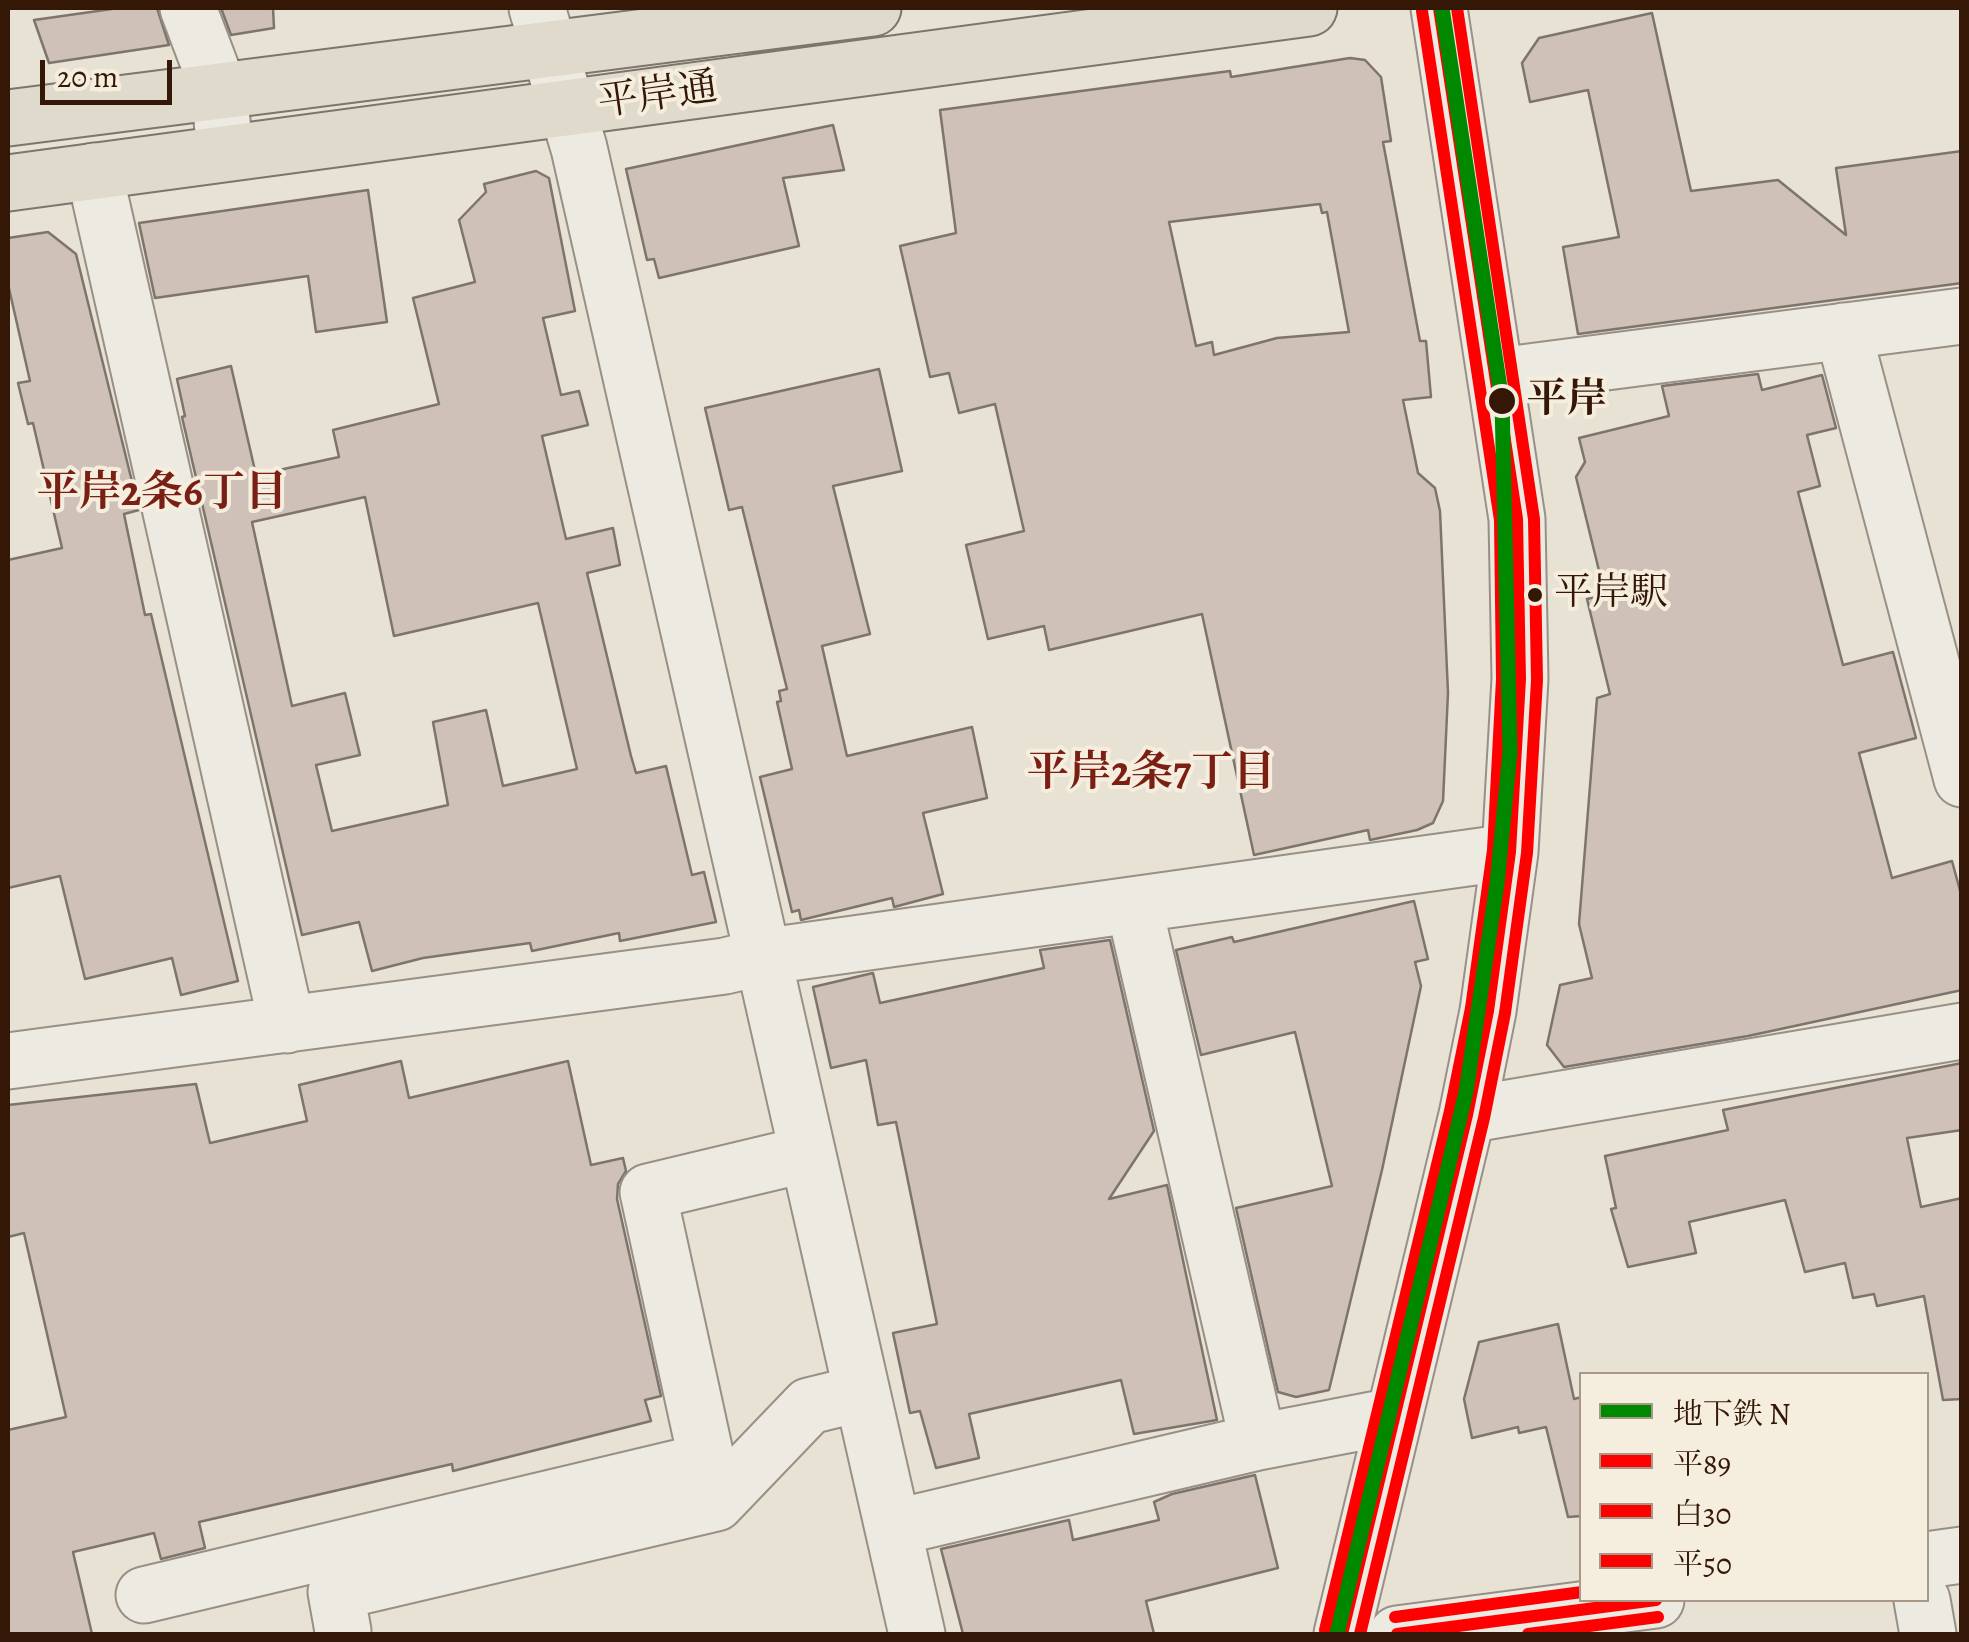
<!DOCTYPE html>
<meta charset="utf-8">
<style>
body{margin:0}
#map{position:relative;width:1969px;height:1642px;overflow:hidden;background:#e8e2d4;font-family:Alegreya,"Noto Serif JP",serif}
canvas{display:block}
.frame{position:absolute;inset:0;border:10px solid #351707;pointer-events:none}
.legend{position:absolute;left:1579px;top:1372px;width:350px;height:230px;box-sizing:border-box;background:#f5eede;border:2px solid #a89888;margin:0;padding:12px 18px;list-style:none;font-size:30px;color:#351707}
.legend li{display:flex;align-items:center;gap:20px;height:50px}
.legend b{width:50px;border:2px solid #a89888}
.scale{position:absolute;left:40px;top:60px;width:132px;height:45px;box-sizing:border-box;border:5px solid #351707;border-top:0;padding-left:12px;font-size:30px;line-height:35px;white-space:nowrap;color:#351707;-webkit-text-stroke:8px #f5eede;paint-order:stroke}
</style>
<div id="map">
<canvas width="1969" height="1642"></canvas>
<div class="frame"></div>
<ul class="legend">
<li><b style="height:12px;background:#080"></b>地下鉄 N</li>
<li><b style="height:12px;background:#f00"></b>平89</li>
<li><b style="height:12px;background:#f00"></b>白30</li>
<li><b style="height:12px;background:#f00"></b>平50</li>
</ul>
<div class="scale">20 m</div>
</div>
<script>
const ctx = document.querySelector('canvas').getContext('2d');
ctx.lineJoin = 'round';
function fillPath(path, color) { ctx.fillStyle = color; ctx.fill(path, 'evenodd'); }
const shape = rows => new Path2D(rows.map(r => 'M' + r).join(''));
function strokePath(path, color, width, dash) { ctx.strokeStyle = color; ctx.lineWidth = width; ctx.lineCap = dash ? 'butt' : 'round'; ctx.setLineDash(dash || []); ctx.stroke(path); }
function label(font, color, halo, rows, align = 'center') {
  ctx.font = font + ' Alegreya,"Noto Serif JP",serif'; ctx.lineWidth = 8; ctx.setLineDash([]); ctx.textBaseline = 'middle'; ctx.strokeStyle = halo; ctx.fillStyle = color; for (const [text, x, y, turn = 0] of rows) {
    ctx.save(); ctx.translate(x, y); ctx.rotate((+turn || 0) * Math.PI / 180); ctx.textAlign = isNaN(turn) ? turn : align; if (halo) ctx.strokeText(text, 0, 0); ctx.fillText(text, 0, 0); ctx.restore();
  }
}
const building = shape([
 [119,8,157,8,169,45,49,63,34,20,119,8],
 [221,8,273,8,274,28,231,35,221,8],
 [1652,13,1691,191,1778,180,1846,235,1836,168,1962,151,1962,283,1578,334,1563,247,1619,237,1588,90,1530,102,1522,63,1539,38,1652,13],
 [1350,58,1365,60,1381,77,1391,141,1383,142,1420,341,1426,341,1431,397,1403,400,1418,473,1435,488,1440,511,1448,693,1443,801,1433,823,1417,830,1370,840,1368,830,1254,855,1202,614,1049,650,1044,626,988,639,966,545,1024,531,995,404,959,413,949,373,930,377,900,246,956,233,940,110,1230,71,1231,77,1350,58],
 [1320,204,1322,213,1327,212,1349,332,1277,338,1214,355,1212,342,1196,346,1169,222,1320,204],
 [833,125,844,170,783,178,799,246,659,278,654,259,647,260,626,169,833,125],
 [536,171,549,178,575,311,543,318,561,395,579,391,588,425,542,436,566,539,613,528,620,565,587,573,631,756,636,773,666,766,692,875,704,872,716,922,620,941,619,933,532,951,530,943,423,958,372,971,359,922,302,935,182,417,185,416,177,379,231,366,256,475,339,457,333,430,439,404,413,298,475,282,459,220,486,192,484,184,536,171],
 [365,497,394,636,538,603,577,769,503,786,486,710,433,722,448,805,332,831,316,765,360,755,345,693,292,706,252,522,365,497],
 [368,190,387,322,316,332,308,276,155,298,139,223,368,190],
 [48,232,76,254,139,510,124,514,145,615,151,614,238,981,181,995,172,958,85,979,60,876,8,888,8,560,62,548,33,423,28,424,18,383,30,381,8,284,8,238,48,232],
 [879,369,902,471,833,486,870,634,822,646,847,756,972,727,987,798,923,813,943,894,894,907,892,898,801,920,799,910,792,912,760,777,792,769,777,702,781,701,779,691,787,689,742,507,729,510,705,408,879,369],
 [1758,374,1762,390,1822,375,1836,428,1807,435,1820,486,1798,492,1843,665,1893,652,1916,738,1859,753,1892,878,1952,861,1962,898,1962,990,1748,1036,1564,1067,1547,1045,1560,985,1592,978,1579,924,1597,698,1610,694,1587,599,1605,595,1576,477,1585,462,1579,438,1669,416,1662,386,1758,374],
 [1414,901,1428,959,1415,962,1421,986,1382,1170,1329,1390,1296,1397,1278,1392,1236,1208,1332,1186,1295,1032,1201,1055,1176,950,1232,937,1234,942,1414,901],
 [1110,940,1154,1131,1109,1199,1167,1185,1217,1420,1134,1434,1121,1380,969,1414,979,1458,936,1468,920,1411,910,1413,893,1333,937,1324,896,1122,878,1125,866,1060,831,1068,813,987,873,973,880,1003,1044,968,1040,950,1110,940],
 [401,1061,409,1098,568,1061,591,1165,623,1158,626,1171,618,1184,617,1199,661,1396,645,1400,651,1421,453,1471,452,1464,199,1522,205,1548,161,1559,154,1533,73,1552,92,1634,8,1634,8,1430,66,1417,24,1233,8,1237,8,1105,196,1084,210,1143,307,1121,299,1085,401,1061],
 [1962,1063,1962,1130,1907,1138,1921,1207,1962,1198,1962,1399,1943,1400,1924,1296,1877,1306,1874,1294,1853,1298,1845,1263,1805,1272,1785,1200,1689,1222,1696,1253,1628,1267,1611,1209,1616,1208,1605,1156,1728,1130,1723,1110,1962,1063],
 [1558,1324,1574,1399,1582,1397,1582,1516,1568,1517,1546,1427,1519,1433,1518,1427,1472,1438,1464,1399,1479,1342,1558,1324],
 [1255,1475,1278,1568,1146,1601,1154,1634,963,1634,941,1549,1069,1520,1073,1540,1159,1520,1154,1502,1172,1494,1255,1475]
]);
const minor = shape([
 [188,8,219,90,225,151],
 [537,8,579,148,917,1634],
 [94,171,287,1025],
 [1843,331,1962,779],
 [1498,376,1962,316],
 [1134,906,1258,1442],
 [8,1061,725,966,761,957,1510,852],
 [1467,1115,1962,1031],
 [714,1494,648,1192,807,1154],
 [893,1528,1258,1442,1393,1416],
 [1926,1560,1962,1555],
 [144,1595,707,1461],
 [1922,1600,1928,1634],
 [343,1631,336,1592,716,1503,809,1406,862,1393],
 [1342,1634,1467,1115,1488,1011,1510,852,1520,679,1517,519,1439,8],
 [1397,1634,1656,1600]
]);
const highway = shape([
 [8,118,873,8],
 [8,183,1309,8]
]);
const bus1 = shape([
 [1342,1634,1467,1115,1488,1011,1510,852,1520,679,1517,519,1439,8],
 [1397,1634,1656,1600]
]);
const bus2 = shape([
 [1360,1634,1484,1118,1505,1013,1527,853,1537,680,1534,519,1457,8],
 [1528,1634,1658,1617]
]);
const bus3 = shape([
 [1395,1617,1582,1592],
 [1325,1630,1450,1111,1471,1008,1493,850,1502,679,1500,520,1422,11]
]);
const metro1 = shape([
 [1337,1634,1466,1092,1497,884,1510,752,1502,401,1442,8]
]);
const markers = [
 [1502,401,15,"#351707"],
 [1535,595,9,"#351707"]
];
const busNames = [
 ["平岸駅",1554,595]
];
const streetNames = [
 ["平岸通",658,97,-8]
];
const stopNames = [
 ["平岸",1527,401]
];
const neighbourhoodNames = [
 ["平岸2条6丁目",162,495],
 ["平岸2条7丁目",1151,775]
];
fillPath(building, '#d0c1b8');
strokePath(building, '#7d756c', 2.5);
strokePath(minor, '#989086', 59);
strokePath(highway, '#7d756c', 59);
strokePath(minor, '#edeae2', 55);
strokePath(highway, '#e0dacd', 55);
strokePath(bus1, '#f00', 12);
strokePath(bus2, '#f00', 12);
strokePath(bus3, '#f00', 12);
strokePath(metro1, '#080', 15);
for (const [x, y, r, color] of markers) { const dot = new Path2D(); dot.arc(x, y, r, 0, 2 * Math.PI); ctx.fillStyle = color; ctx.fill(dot); strokePath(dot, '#f5eede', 4); }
label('38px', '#351707', '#f5eede', busNames, 'left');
label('40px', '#351707', '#f5eede', streetNames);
label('bold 40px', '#351707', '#f5eede', stopNames, 'left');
label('bold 42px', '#7a1f14', '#f5eede', neighbourhoodNames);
</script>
